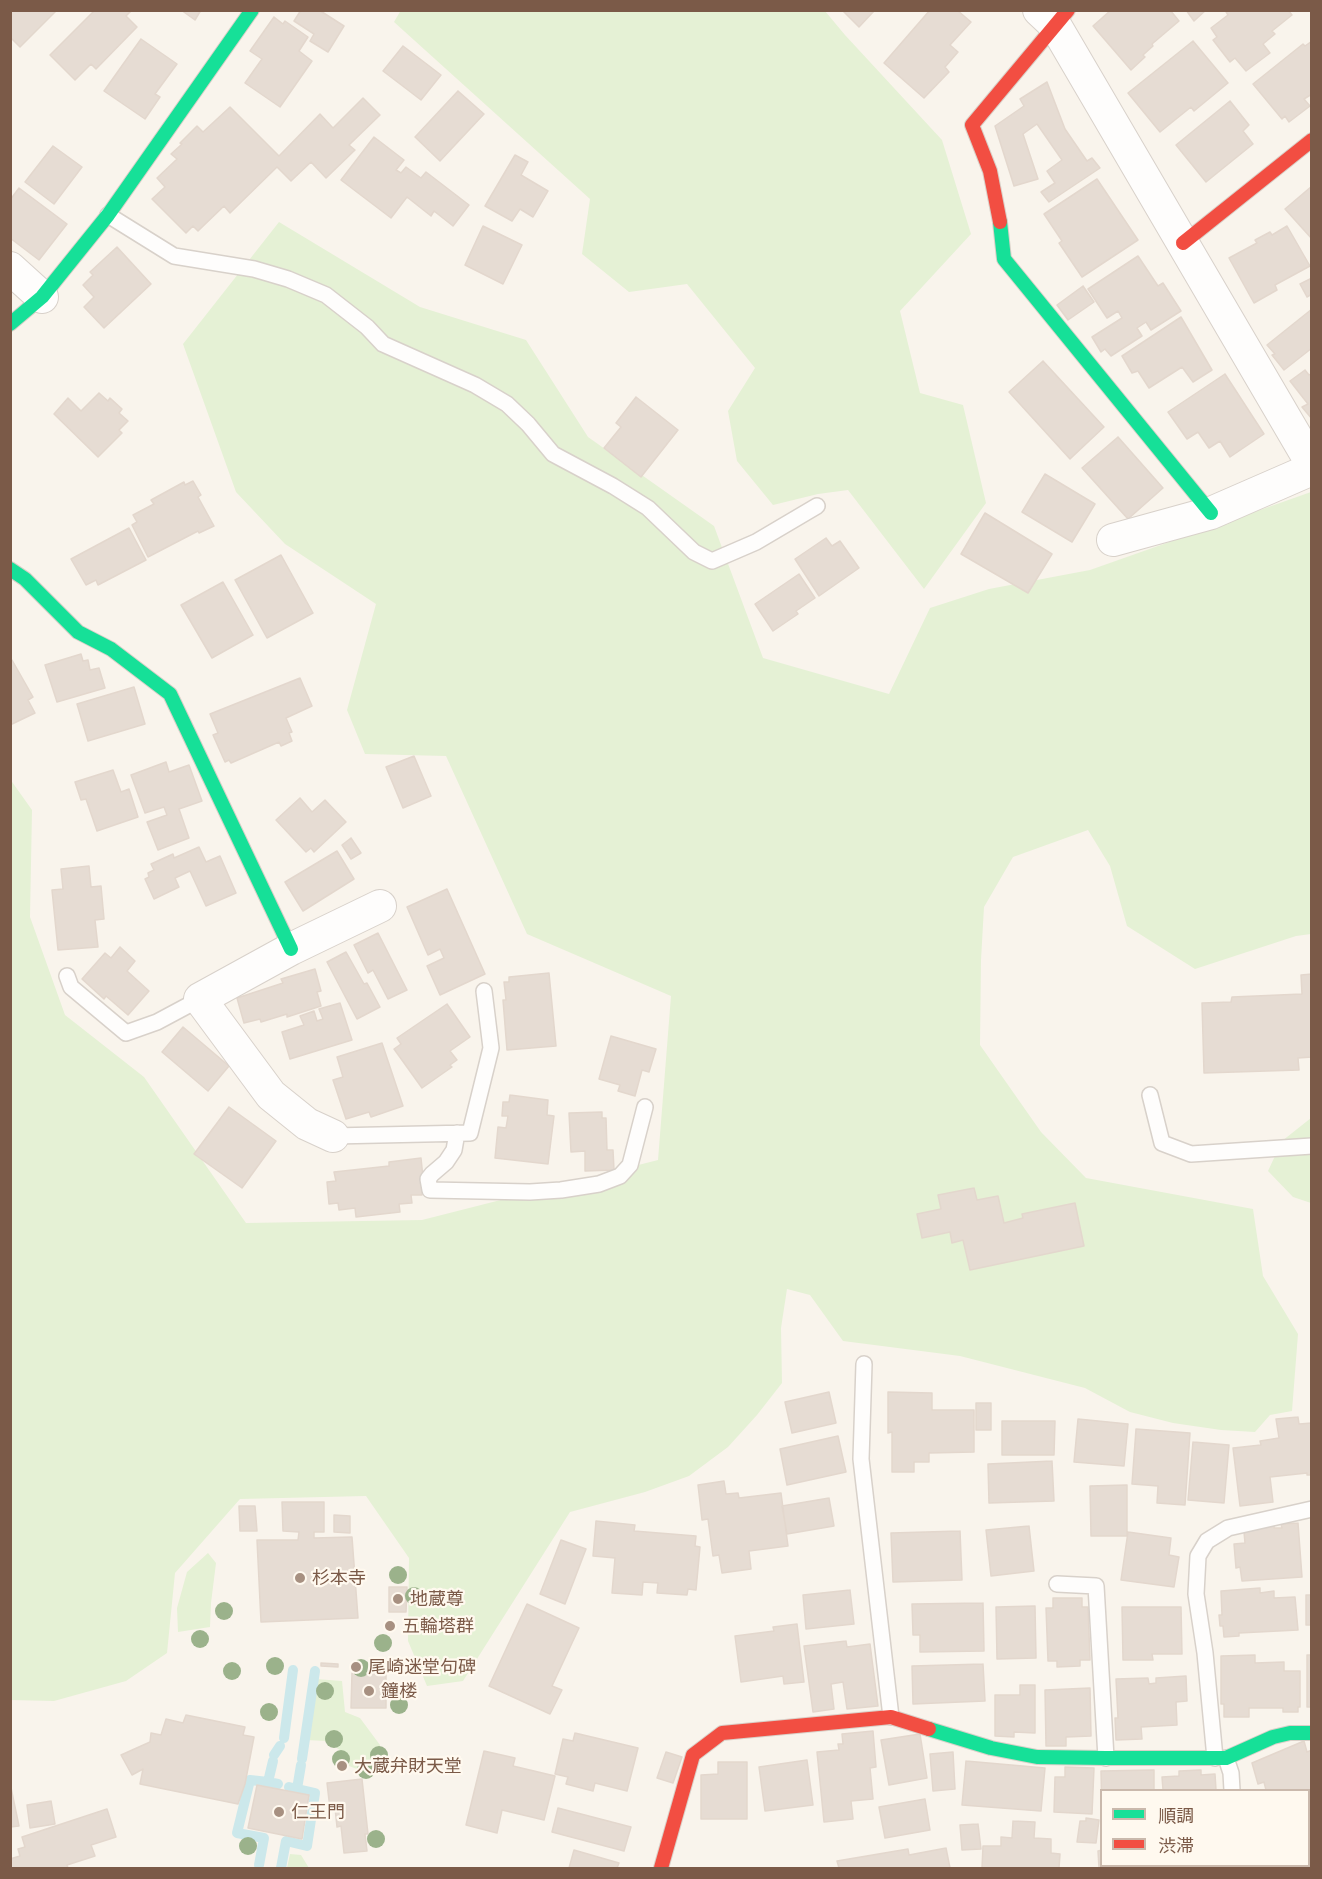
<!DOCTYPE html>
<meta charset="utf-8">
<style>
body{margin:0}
#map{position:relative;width:1322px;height:1879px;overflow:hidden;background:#f9f4ec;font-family:Lato,"Noto Sans JP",sans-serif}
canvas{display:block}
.frame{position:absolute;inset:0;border:12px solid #7b5a48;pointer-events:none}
.legend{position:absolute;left:1100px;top:1789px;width:210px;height:78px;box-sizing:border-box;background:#fff9ef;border:2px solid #cab9ac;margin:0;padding:8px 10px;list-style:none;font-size:18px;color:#7b5a48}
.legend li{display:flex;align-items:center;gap:12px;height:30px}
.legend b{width:30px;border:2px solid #cab9ac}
</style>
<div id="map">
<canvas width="1322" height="1879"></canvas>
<div class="frame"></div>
<ul class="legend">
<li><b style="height:8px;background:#16e098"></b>順調</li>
<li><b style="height:8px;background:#f24e42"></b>渋滞</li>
</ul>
</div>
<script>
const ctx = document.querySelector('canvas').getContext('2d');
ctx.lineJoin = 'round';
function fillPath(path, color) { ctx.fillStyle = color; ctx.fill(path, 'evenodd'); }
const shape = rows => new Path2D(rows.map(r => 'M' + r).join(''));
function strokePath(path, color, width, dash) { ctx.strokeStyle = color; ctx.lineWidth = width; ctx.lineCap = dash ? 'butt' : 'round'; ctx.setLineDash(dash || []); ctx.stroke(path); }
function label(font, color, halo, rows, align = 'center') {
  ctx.font = font + ' Lato,"Noto Sans JP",sans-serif'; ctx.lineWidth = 4.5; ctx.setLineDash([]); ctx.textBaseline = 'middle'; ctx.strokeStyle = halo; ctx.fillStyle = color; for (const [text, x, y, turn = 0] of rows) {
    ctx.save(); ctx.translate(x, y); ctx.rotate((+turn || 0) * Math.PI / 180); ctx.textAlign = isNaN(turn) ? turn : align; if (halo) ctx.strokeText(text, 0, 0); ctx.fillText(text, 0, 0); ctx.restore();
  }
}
const green = shape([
 [401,10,825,11,845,35,942,140,971,234,900,311,920,393,963,405,986,503,924,589,848,490,818,494,773,505,737,461,728,411,755,368,687,284,629,292,582,254,590,199,394,22],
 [279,222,420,307,526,340,588,437,714,526,763,658,889,694,930,608,989,589,1090,570,1311,492,1311,934,1296,936,1195,969,1127,926,1110,866,1088,830,1013,857,984,907,981,960,980,1045,1041,1132,1086,1178,1253,1209,1263,1276,1298,1334,1292,1411,1270,1415,1255,1432,1221,1430,1173,1423,1130,1412,1085,1388,960,1356,843,1341,810,1295,787,1289,781,1328,782,1383,757,1415,728,1447,689,1476,645,1492,570,1512,463,1681,427,1686,408,1641,409,1558,366,1496,240,1499,175,1573,167,1653,126,1681,54,1701,10,1700,10,779,32,810,30,917,65,1015,144,1077,246,1223,422,1220,658,1160,671,996,527,934,446,756,365,754,347,710,376,604,285,544,236,492,183,344],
 [1311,1118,1311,1203,1293,1197,1268,1171,1282,1141],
 [208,1553,216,1563,211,1603,210,1627,178,1632,177,1608,187,1572],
 [316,1679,342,1681,345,1712,360,1718,380,1745,373,1775,349,1766,346,1754,326,1741,306,1740],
 [290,1854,301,1855,309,1868,287,1868]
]);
const stream = shape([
 [284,1738,293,1670],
 [274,1755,280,1746],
 [302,1759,315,1671],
 [273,1761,268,1782,278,1784],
 [297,1789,301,1765],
 [259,1865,264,1838,237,1833,250,1780,268,1782],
 [281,1868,286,1841,307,1846,315,1793,289,1787]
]);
const building = shape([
 [10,10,57,10,20,47,10,37,10,10],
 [95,10,132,10,126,16,137,27,96,69,91,64,75,80,50,55,95,10],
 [181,10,201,10,195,20,181,10],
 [301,10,319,10,344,26,328,52,310,41,314,34,294,21,301,10],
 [842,10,875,10,859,27,842,10],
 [930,10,957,10,971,22,950,45,958,52,945,67,949,72,924,98,884,63,930,10],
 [1111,10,1170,10,1179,21,1152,44,1153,46,1143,55,1145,57,1131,70,1093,26,1111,10],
 [1186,10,1206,10,1194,21,1186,10],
 [1225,10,1288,10,1292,15,1272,31,1275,34,1263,44,1270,53,1246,71,1235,58,1230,62,1213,40,1217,37,1211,28,1228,15,1225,10],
 [274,17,283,24,285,21,308,37,299,51,312,61,280,107,245,83,262,59,250,51,274,17],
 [141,39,177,64,155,94,160,97,145,119,104,91,141,39],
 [1193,41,1228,83,1194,111,1191,107,1160,132,1128,93,1193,41],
 [1312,41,1312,94,1304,99,1310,106,1289,122,1285,116,1282,119,1253,84,1303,44,1305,46,1312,41],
 [403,46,441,75,421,100,383,71,403,46],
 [1047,82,1065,129,1087,161,1092,158,1100,168,1049,202,1041,192,1055,183,1047,171,1062,160,1037,124,1023,134,1038,179,1014,186,995,126,1024,106,1020,99,1047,82],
 [458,91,484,114,440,161,415,137,458,91],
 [363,98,380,115,349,145,355,150,326,178,311,162,291,181,277,167,230,213,224,206,198,231,193,226,186,233,152,199,165,187,157,178,177,159,171,154,182,144,180,143,197,126,203,132,230,107,279,156,320,114,333,128,363,98],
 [1230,101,1249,125,1243,131,1253,144,1206,182,1176,145,1230,101],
 [374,137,404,160,396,170,401,173,406,167,421,178,426,172,469,205,453,226,434,211,431,216,407,197,391,218,341,180,374,137],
 [53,146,82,167,54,204,25,182,53,146],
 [515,155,528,162,521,175,548,191,533,217,520,209,512,221,485,206,515,155],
 [1097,179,1138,240,1082,277,1059,243,1062,241,1044,214,1097,179],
 [1312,186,1312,239,1285,209,1312,186],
 [19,188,67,224,39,260,10,238,10,200,19,188],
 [483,226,522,245,503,284,465,265,483,226],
 [1287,226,1310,266,1275,285,1277,290,1254,303,1229,258,1257,243,1255,240,1270,232,1272,235,1287,226],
 [117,247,151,284,104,328,84,307,94,297,83,285,93,275,90,272,117,247],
 [1138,256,1158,286,1163,283,1181,311,1151,330,1146,322,1137,328,1142,336,1111,356,1105,349,1101,352,1092,337,1122,318,1118,311,1107,318,1088,289,1138,256],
 [1312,278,1312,294,1307,297,1300,284,1312,278],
 [1083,286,1094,302,1068,320,1057,305,1083,286],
 [1312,309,1312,348,1284,370,1272,355,1275,354,1267,345,1312,309],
 [1181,317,1212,370,1193,382,1182,367,1149,388,1138,371,1132,373,1122,356,1181,317],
 [1043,361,1104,427,1070,459,1009,392,1043,361],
 [1305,370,1309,375,1312,373,1312,419,1302,407,1308,404,1290,381,1305,370],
 [1225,374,1264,434,1230,457,1220,441,1209,448,1198,432,1187,439,1168,412,1225,374],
 [99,393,108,401,110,398,122,409,119,413,128,421,119,430,122,433,98,457,54,414,68,398,81,411,99,393],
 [636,397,678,430,641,477,604,448,621,427,616,423,636,397],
 [1118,437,1163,488,1128,519,1082,468,1118,437],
 [1045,474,1095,504,1072,542,1022,512,1045,474],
 [193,481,201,495,198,497,214,526,199,533,198,531,148,557,132,525,137,522,133,515,154,504,151,500,184,482,185,485,193,481],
 [985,513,1052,554,1028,593,961,554,985,513],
 [129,528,146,560,98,585,96,580,86,585,71,559,129,528],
 [826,538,832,546,840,541,859,568,819,596,795,559,826,538],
 [281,555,313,613,267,638,235,580,281,555],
 [799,574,815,598,796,611,798,614,773,631,755,604,799,574],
 [223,582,253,635,212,658,181,605,223,582],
 [81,654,83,661,88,660,90,670,99,668,105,688,57,702,45,665,81,654],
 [12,660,33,697,28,700,35,713,10,725,10,661,12,660],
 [300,678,312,706,286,718,292,732,289,733,292,741,281,746,279,742,231,763,229,760,225,762,213,735,218,733,210,714,300,678],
 [134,687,145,724,88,741,77,704,134,687],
 [414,756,431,796,403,808,386,767,414,756],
 [166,762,169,772,189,765,202,801,179,809,189,838,158,850,147,822,167,815,164,807,145,813,131,775,166,762],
 [113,770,121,792,129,789,138,817,97,831,86,799,81,800,75,782,113,770],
 [300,798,312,812,325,800,346,822,314,852,311,848,306,852,276,820,300,798],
 [351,838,361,853,351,859,342,845,351,838],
 [199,847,206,862,220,856,236,893,206,906,190,871,175,878,179,887,154,899,145,879,149,877,148,873,154,870,151,864,173,854,174,858,199,847],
 [337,851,354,879,303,911,285,882,337,851],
 [89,866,91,887,101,886,104,919,95,920,98,947,58,950,52,890,63,889,61,869,89,866],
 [447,889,485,974,440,995,427,966,444,958,440,949,428,955,407,907,447,889],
 [378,933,407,990,388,999,373,970,368,973,354,945,378,933],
 [120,947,135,961,127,971,149,991,128,1015,106,996,104,999,82,979,105,953,111,958,120,947],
 [346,952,364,984,367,983,380,1007,357,1019,327,962,346,952],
 [315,969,321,991,317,992,321,1006,287,1017,287,1014,261,1022,260,1019,244,1023,237,998,283,983,281,979,315,969],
 [549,973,556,1046,507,1050,503,1000,506,1000,504,982,509,982,509,977,549,973],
 [1312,974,1312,1057,1298,1058,1299,1070,1204,1073,1202,1003,1231,1002,1232,997,1302,994,1301,975,1312,974],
 [340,1003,352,1040,290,1059,282,1032,304,1025,300,1016,314,1011,317,1021,323,1019,319,1009,340,1003],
 [447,1004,470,1037,450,1051,457,1060,450,1065,452,1067,422,1088,394,1049,401,1044,397,1038,447,1004],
 [183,1027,229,1066,208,1091,162,1052,183,1027],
 [611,1036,656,1049,649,1072,642,1070,635,1096,618,1091,620,1085,599,1079,611,1036],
 [382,1043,403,1106,371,1117,369,1112,346,1119,333,1080,343,1077,337,1057,382,1043],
 [510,1095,548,1100,547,1115,554,1116,548,1164,495,1158,498,1127,506,1128,508,1116,502,1116,503,1102,509,1102,510,1095],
 [229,1107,276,1141,242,1188,194,1154,229,1107],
 [602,1112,602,1118,606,1118,607,1150,613,1150,614,1170,585,1171,585,1151,571,1152,569,1113,602,1112],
 [421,1158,424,1188,422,1189,422,1195,411,1195,412,1203,399,1204,400,1212,356,1217,355,1208,339,1210,338,1203,329,1204,327,1182,336,1181,334,1172,389,1166,389,1162,421,1158],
 [974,1188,977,1200,998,1196,1004,1223,1023,1218,1022,1214,1075,1203,1084,1246,970,1270,963,1240,952,1243,950,1232,922,1238,917,1214,941,1209,938,1195,974,1188],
 [829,1392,836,1423,792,1433,785,1402,829,1392],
 [888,1392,932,1393,932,1410,974,1410,974,1452,929,1453,929,1462,914,1462,914,1472,892,1472,892,1432,888,1433,888,1392],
 [976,1403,991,1403,991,1430,976,1430,976,1403],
 [1298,1417,1299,1424,1312,1423,1312,1475,1307,1475,1307,1473,1270,1477,1273,1502,1240,1506,1233,1448,1261,1445,1260,1441,1279,1438,1276,1419,1298,1417],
 [1078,1419,1128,1424,1124,1466,1074,1462,1078,1419],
 [1002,1421,1055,1421,1054,1455,1002,1455,1002,1421],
 [1136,1429,1190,1433,1185,1505,1157,1503,1158,1486,1132,1484,1136,1429],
 [838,1436,846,1472,787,1485,780,1449,838,1436],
 [1193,1442,1229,1445,1224,1503,1188,1500,1193,1442],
 [1052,1461,1054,1501,989,1503,988,1464,1052,1461],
 [724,1481,726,1494,738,1493,739,1498,781,1493,788,1546,749,1551,751,1569,722,1573,719,1555,713,1556,708,1519,702,1520,698,1485,724,1481],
 [1127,1485,1127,1536,1091,1536,1090,1486,1127,1485],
 [829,1498,834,1526,787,1534,782,1506,829,1498],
 [282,1502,324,1502,324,1532,314,1532,314,1538,352,1537,358,1618,261,1622,257,1540,298,1540,299,1532,283,1531,282,1502],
 [239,1506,255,1506,257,1531,240,1531,239,1506],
 [334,1515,350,1516,350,1533,334,1532,334,1515],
 [596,1521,635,1525,634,1531,696,1536,695,1546,700,1547,696,1590,688,1589,687,1595,657,1593,658,1583,643,1582,642,1595,612,1593,615,1558,593,1556,596,1521],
 [1298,1523,1302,1577,1242,1581,1240,1567,1236,1568,1234,1544,1245,1543,1244,1532,1274,1525,1274,1528,1282,1528,1281,1524,1298,1523],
 [1029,1526,1034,1571,991,1576,986,1530,1029,1526],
 [960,1531,962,1580,893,1582,891,1533,960,1531],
 [1128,1532,1171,1538,1169,1555,1179,1557,1174,1587,1121,1580,1128,1532],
 [561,1540,586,1549,565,1604,540,1594,561,1540],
 [389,1587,407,1587,406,1612,389,1612,389,1587],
 [1260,1588,1260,1593,1274,1591,1274,1598,1295,1597,1298,1630,1239,1633,1239,1636,1224,1637,1223,1626,1220,1626,1219,1615,1222,1615,1221,1591,1260,1588],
 [850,1590,854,1624,806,1629,803,1595,850,1590],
 [1306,1595,1312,1595,1312,1625,1306,1625,1306,1595],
 [1053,1598,1082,1598,1082,1607,1088,1607,1090,1660,1080,1660,1080,1666,1057,1667,1057,1661,1048,1661,1046,1608,1053,1608,1053,1598],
 [983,1603,984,1651,920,1652,920,1635,913,1635,912,1604,983,1603],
 [527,1604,579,1628,552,1686,562,1690,550,1714,489,1686,527,1604],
 [1035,1606,1036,1658,997,1659,996,1607,1035,1606],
 [1122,1607,1181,1607,1182,1654,1152,1654,1153,1660,1123,1660,1122,1607],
 [797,1624,804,1682,784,1684,783,1676,741,1682,735,1636,774,1631,773,1627,797,1624],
 [846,1641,847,1647,870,1644,878,1706,847,1709,843,1682,831,1684,834,1709,813,1712,804,1646,846,1641],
 [1255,1655,1255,1663,1284,1662,1284,1671,1300,1671,1300,1707,1298,1707,1298,1712,1283,1712,1283,1708,1249,1708,1249,1717,1224,1717,1224,1704,1221,1704,1221,1656,1255,1655],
 [1307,1655,1312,1655,1312,1707,1307,1707,1307,1655],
 [321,1663,338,1664,338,1667,321,1666,321,1663],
 [983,1664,985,1701,913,1704,912,1666,983,1664],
 [352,1673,386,1674,386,1708,351,1708,352,1673],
 [1186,1676,1187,1701,1176,1702,1177,1725,1141,1727,1142,1739,1116,1740,1115,1718,1118,1718,1116,1679,1148,1678,1149,1684,1156,1683,1156,1678,1186,1676],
 [1020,1685,1035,1685,1035,1733,1014,1732,1014,1737,995,1736,995,1695,1020,1695,1020,1685],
 [1090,1688,1091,1736,1066,1737,1066,1746,1046,1746,1045,1690,1090,1688],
 [186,1715,245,1727,243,1735,254,1737,245,1784,238,1804,140,1784,143,1769,132,1775,121,1755,150,1742,151,1733,161,1735,166,1719,183,1723,186,1715],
 [873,1731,876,1767,870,1768,873,1799,851,1801,853,1819,824,1822,817,1752,839,1750,838,1744,843,1744,842,1734,873,1731],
 [575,1733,638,1748,627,1791,595,1783,593,1791,566,1784,568,1777,555,1774,563,1739,573,1741,575,1733],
 [920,1734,927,1778,889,1785,881,1740,920,1734],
 [1304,1741,1307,1752,1312,1750,1312,1794,1308,1795,1308,1790,1266,1790,1264,1782,1258,1784,1252,1763,1304,1741],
 [484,1751,515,1758,513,1766,555,1776,544,1820,502,1810,497,1833,466,1825,484,1751],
 [666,1752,682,1757,673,1783,657,1778,666,1752],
 [953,1752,955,1789,933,1791,930,1754,953,1752],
 [807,1760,813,1805,765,1811,759,1767,807,1760],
 [966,1761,1045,1768,1041,1811,962,1805,966,1761],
 [718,1762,747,1762,747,1819,701,1819,701,1775,718,1774,718,1762],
 [1065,1767,1094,1768,1092,1814,1054,1812,1055,1777,1065,1777,1065,1767],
 [1154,1770,1154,1790,1102,1790,1102,1815,1101,1771,1154,1770],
 [1201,1770,1201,1775,1215,1774,1216,1790,1163,1790,1162,1777,1179,1776,1179,1771,1201,1770],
 [362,1779,368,1834,365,1834,367,1851,344,1853,341,1826,337,1827,335,1808,330,1809,327,1783,362,1779],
 [10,1783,19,1826,10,1827,10,1783],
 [257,1785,309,1795,302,1839,248,1828,257,1785],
 [925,1799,930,1830,885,1838,879,1807,925,1799],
 [51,1801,55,1824,30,1828,27,1805,51,1801],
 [558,1808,631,1827,624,1851,552,1832,558,1808],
 [107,1809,116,1837,91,1845,95,1856,67,1865,68,1868,10,1868,10,1859,20,1856,18,1849,25,1847,22,1837,107,1809],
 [1086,1818,1099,1820,1096,1843,1077,1842,1080,1821,1086,1821,1086,1818],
 [1013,1821,1035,1822,1034,1838,1051,1839,1051,1853,1060,1854,1059,1868,982,1868,983,1846,1001,1846,1001,1837,1012,1838,1013,1821],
 [978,1824,981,1849,962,1850,960,1825,978,1824],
 [1308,1841,1312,1841,1312,1868,1286,1868,1286,1866,1308,1866,1308,1841],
 [946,1848,950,1868,839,1868,837,1861,908,1849,909,1855,946,1848],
 [574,1850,619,1863,617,1868,569,1868,574,1850],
 [1102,1850,1102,1866,1193,1866,1193,1868,1099,1868,1098,1851,1102,1850]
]);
const lane = shape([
 [108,215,174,256,254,269,288,279,326,295,367,327,383,344,475,385,507,404,528,424,553,454,613,486,648,508,694,552,712,561,756,542,817,506],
 [67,976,71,987,126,1033,157,1022,200,999],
 [1150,1095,1162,1143,1191,1154,1312,1146],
 [457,1133,454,1150,446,1162,432,1174,428,1179,430,1190,530,1192,561,1190,599,1184,620,1176,630,1165,645,1107],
 [333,1136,470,1133,491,1048,484,991],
 [864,1364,861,1459,891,1717],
 [1057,1584,1096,1586,1106,1758],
 [1215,1758,1205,1653,1196,1594,1198,1556,1207,1541,1228,1528,1312,1509],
 [1226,1758,1231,1773,1232,1790],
 [1238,1866,1238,1868]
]);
const street = shape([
 [1039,10,1055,25,1312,464],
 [10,268,42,297],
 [1113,540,1211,513,1312,469],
 [333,1136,307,1124,271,1095,200,999,291,949,380,906]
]);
const fast = shape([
 [1000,222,1004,259,1211,513],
 [10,324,42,297,108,215,252,10],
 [10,569,25,579,78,632,111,649,170,694,291,949],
 [929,1729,991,1748,1037,1757,1106,1758,1226,1758,1273,1737,1290,1733,1312,1733]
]);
const jam = shape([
 [1000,222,990,171,972,125,1068,10],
 [1183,243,1312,140],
 [661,1868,693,1755,722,1733,891,1717,929,1729]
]);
const trees = [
 [398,1575],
 [414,1596],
 [224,1611],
 [200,1639],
 [383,1643],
 [275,1666],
 [361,1668],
 [232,1671],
 [325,1691],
 [399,1705],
 [269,1712],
 [334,1739],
 [379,1755],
 [341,1759],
 [366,1770],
 [376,1839],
 [248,1846]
];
const markers = [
 [300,1578,6,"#a79081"],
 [398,1599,6,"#a79081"],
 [390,1626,6,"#a79081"],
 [356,1667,6,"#a79081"],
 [369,1691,6,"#a79081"],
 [342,1766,6,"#a79081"],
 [279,1812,6,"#a79081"]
];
const poiNames = [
 ["杉本寺",312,1578],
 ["地蔵尊",410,1599],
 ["五輪塔群",402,1626],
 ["尾崎迷堂句碑",368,1667],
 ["鐘楼",381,1691],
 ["大蔵弁財天堂",354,1766],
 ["仁王門",291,1812]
];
fillPath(green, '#e5f1d5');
strokePath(stream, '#cce8eb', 10);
fillPath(building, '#e6dcd3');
strokePath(building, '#e3d7cd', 1.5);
strokePath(lane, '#d8d1ca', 18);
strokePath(street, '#d8d1ca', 34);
strokePath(fast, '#d9d0c8', 16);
strokePath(jam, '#d9d0c8', 16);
strokePath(lane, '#fefdfc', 15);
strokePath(street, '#fefdfc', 32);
strokePath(fast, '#16e098', 14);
strokePath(jam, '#f24e42', 14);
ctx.fillStyle = '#9bb28b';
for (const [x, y] of trees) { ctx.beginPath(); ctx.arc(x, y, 9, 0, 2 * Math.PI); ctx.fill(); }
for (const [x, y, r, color] of markers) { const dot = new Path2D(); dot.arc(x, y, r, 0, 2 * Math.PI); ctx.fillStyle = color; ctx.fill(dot); strokePath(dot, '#fff9ef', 2); }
label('18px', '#7b5a48', '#fff9ef', poiNames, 'left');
</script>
